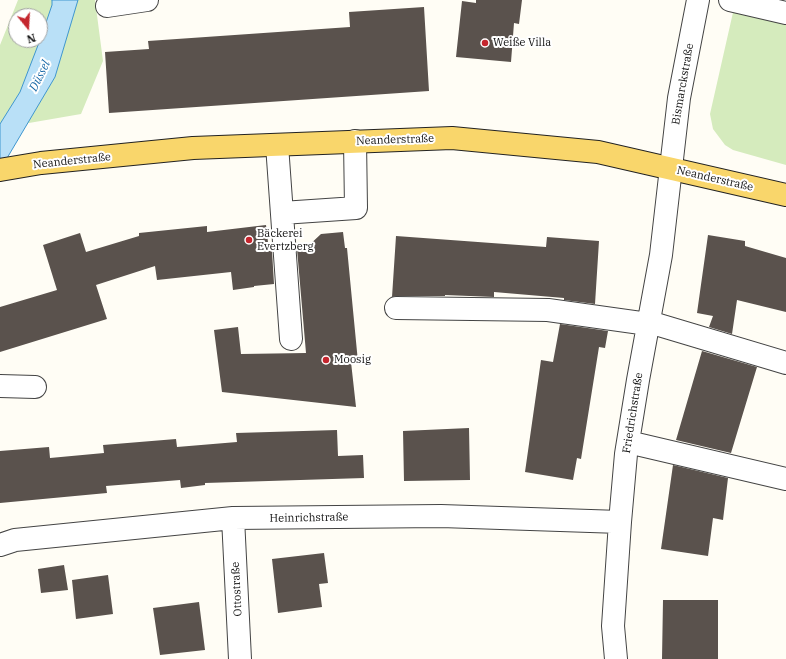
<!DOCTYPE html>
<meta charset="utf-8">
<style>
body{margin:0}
#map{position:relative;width:786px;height:659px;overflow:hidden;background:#fffdf5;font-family:"IBM Plex Serif",serif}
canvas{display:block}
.north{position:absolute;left:8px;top:8px;width:40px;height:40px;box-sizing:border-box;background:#fff;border:1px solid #a0a0a0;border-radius:50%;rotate:162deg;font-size:11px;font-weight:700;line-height:16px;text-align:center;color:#111}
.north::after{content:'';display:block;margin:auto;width:14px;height:18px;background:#c4262e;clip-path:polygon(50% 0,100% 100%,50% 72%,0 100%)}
</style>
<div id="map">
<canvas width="786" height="659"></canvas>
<div class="north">N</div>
</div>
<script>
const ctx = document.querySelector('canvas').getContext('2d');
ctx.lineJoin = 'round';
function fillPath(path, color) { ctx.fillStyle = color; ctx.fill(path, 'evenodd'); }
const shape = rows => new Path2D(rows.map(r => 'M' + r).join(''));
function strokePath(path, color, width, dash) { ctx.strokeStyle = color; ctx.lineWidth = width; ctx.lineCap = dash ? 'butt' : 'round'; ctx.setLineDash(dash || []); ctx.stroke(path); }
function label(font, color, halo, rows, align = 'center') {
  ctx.font = font + ' "IBM Plex Serif",serif'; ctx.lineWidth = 4; ctx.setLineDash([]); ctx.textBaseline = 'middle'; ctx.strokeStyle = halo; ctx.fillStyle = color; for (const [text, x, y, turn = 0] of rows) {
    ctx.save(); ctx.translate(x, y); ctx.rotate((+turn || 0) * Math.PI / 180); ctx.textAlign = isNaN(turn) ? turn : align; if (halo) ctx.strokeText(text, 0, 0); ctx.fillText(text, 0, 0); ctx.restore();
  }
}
const green = shape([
 [18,0,95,0,103,61,81,114,0,128,0,45],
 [16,16,40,16,40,40,16,40],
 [734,8,786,21,786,165,733,150,725,145,713,129,710,114]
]);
const water = shape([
 [52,0,78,0,55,77,0,170,0,124,20,92,40,40,52,5,52,0]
]);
const building = shape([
 [476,0,522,0,519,24,514,23,511,62,456,57,462,1,476,3],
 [424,7,429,91,109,113,105,52,149,49,148,41,350,27,349,12],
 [266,225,269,251,272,251,274,284,254,286,254,287,233,290,231,272,157,280,155,266,96,285,107,319,0,352,0,307,57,290,43,245,80,233,86,252,139,236,139,233,207,226,207,232],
 [343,232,345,248,347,248,358,362,351,362,356,407,222,392,214,330,238,327,241,354,306,353,297,249,306,248,321,234],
 [708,235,745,241,745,246,786,258,786,312,737,300,732,334,709,327,713,316,697,313],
 [396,236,546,247,547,237,599,241,595,304,564,300,564,298,494,292,494,297,445,295,445,296,396,296,392,297],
 [560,324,608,331,605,348,599,347,581,459,577,458,573,480,525,472,541,360,553,362],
 [702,351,757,367,731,453,676,440],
 [469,428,470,480,404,481,403,431],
 [337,430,338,456,363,455,364,478,205,483,205,485,181,488,180,480,106,486,107,493,0,503,0,451,49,447,50,458,104,453,103,445,176,439,177,447,237,442,236,433],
 [673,465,728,478,723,520,713,518,708,556,661,549],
 [324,553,328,583,319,584,322,607,278,613,272,559],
 [64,565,68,590,41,593,38,569],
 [108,575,113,614,76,619,72,580],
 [663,600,718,600,718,659,662,659],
 [199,602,205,650,160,655,153,608]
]);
const minor = shape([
 [730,0,786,13],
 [107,6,147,0],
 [277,145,291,339],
 [282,213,356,208,355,141],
 [396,308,548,310,648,324],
 [649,322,786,363],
 [0,386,35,387],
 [628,442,786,479],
 [233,518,240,659],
 [0,545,15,540,233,518,441,516,620,522],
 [616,659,613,626,620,522,626,454,638,380,661,255,679,98,698,0]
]);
const major = shape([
 [0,170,41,163,193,148,452,138,598,152,786,195]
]);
const markers = [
 [485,43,4,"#c4262e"],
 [249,240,4,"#c4262e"],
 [326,360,4,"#c4262e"]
];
const poiNames = [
 ["Weiße Villa",493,43],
 ["Bäckerei",257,234],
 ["Evertzberg",257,247],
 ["Moosig",334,360]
];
const streetNames = [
 ["Bismarckstraße",683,84,-80],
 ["Neanderstraße",395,140,-2],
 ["Neanderstraße",72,161,-6],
 ["Neanderstraße",715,179,13],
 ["Friedrichstraße",633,413,-81],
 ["Heinrichstraße",309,518,-1],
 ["Ottostraße",237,589,-93]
];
const waterNames = [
 ["Düssel",40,76,-64]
];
fillPath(green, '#d5ebbd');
fillPath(water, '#b9e0f7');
strokePath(water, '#3f96cf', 1);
fillPath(building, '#5a524d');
strokePath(minor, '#444', 24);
strokePath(major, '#222', 24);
strokePath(minor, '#fff', 22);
strokePath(major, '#f9d66b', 22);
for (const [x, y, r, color] of markers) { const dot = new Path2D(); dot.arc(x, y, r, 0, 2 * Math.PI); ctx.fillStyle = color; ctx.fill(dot); strokePath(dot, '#fff', 1.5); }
label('11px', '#111', '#fff', poiNames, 'left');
label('11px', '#111', '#fff', streetNames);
label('italic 12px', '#1768a6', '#fff', waterNames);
</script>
